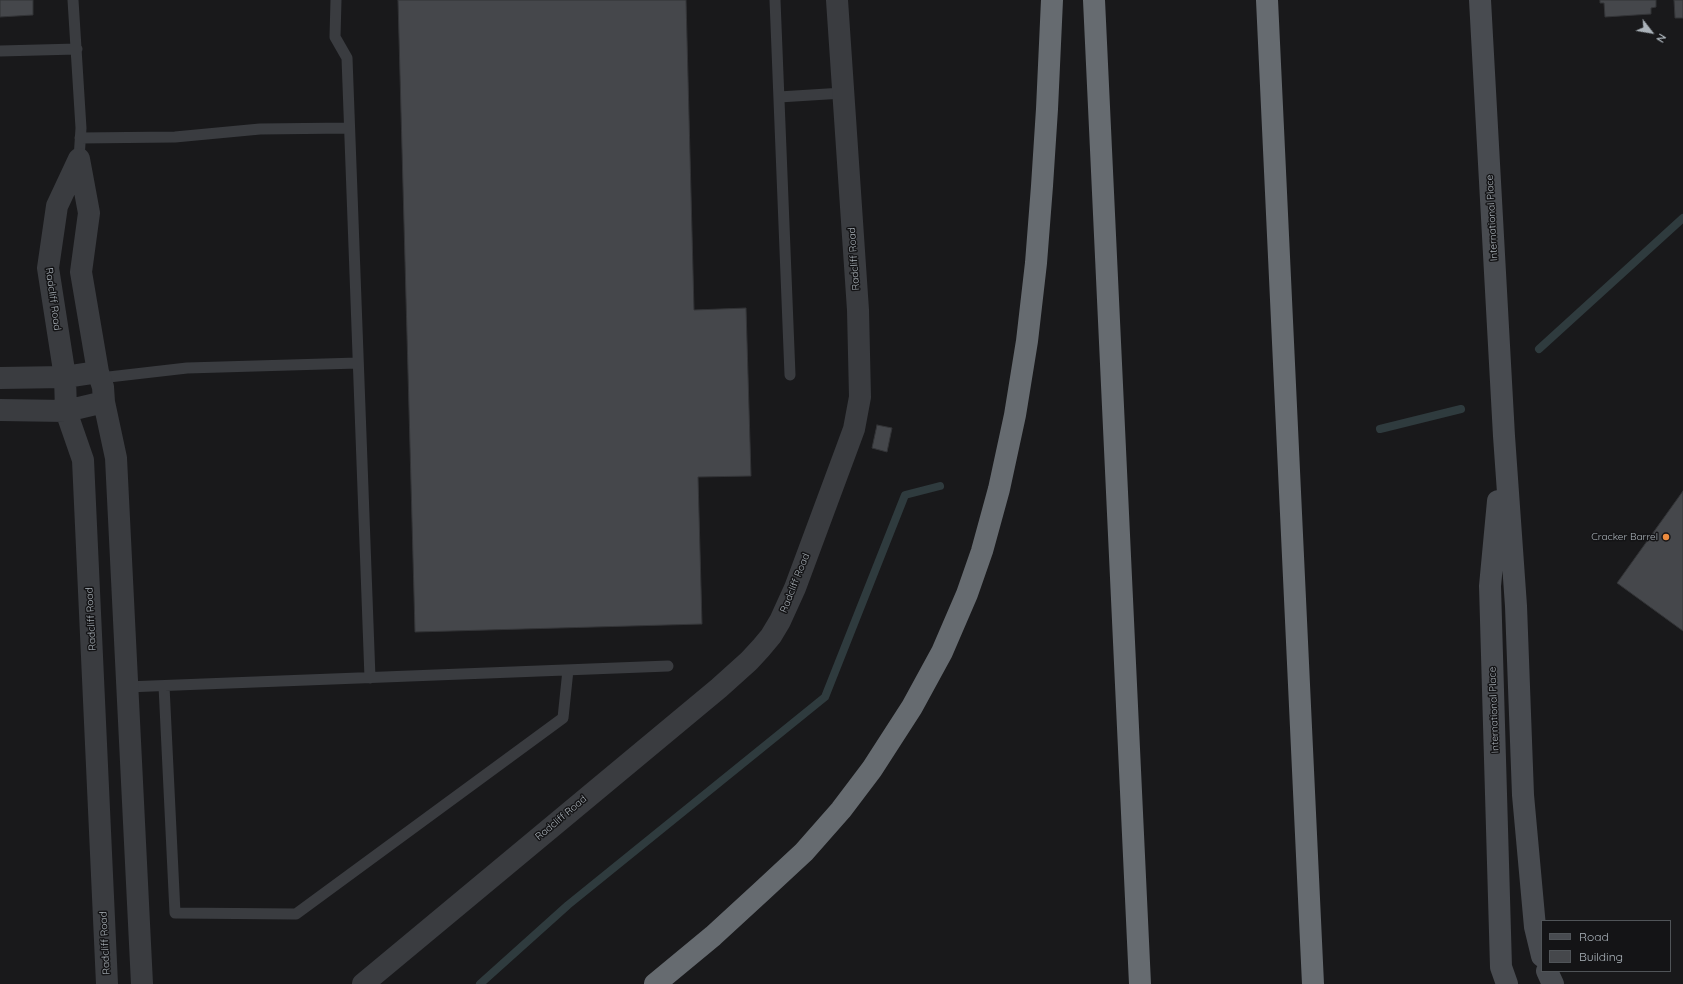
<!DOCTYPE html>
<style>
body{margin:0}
#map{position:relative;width:1683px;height:984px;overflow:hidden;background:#19191b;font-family:Quicksand,sans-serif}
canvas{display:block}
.legend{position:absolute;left:1541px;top:920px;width:130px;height:52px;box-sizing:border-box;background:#141416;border:1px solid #505458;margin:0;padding:5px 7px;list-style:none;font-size:12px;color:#abb3ba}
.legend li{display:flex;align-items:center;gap:8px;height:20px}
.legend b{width:20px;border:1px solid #505458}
.north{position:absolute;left:1631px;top:12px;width:40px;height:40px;-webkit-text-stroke:3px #141416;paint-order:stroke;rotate:121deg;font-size:11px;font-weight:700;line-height:16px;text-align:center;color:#abb3ba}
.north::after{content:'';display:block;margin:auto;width:14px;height:18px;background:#abb3ba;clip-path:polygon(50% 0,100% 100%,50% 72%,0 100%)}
</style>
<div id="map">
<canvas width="1683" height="984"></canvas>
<ul class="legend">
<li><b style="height:5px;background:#484b50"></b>Road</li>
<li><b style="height:11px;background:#45474b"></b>Building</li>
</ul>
<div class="north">N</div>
</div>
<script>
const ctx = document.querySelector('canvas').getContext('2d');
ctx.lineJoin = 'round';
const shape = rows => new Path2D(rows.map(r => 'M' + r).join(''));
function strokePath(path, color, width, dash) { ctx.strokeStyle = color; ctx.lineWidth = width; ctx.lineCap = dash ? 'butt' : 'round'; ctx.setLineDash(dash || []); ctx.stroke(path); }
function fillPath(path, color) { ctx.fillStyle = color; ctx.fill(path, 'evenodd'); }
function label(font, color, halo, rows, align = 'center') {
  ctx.font = font + ' Quicksand,sans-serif'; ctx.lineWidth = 3; ctx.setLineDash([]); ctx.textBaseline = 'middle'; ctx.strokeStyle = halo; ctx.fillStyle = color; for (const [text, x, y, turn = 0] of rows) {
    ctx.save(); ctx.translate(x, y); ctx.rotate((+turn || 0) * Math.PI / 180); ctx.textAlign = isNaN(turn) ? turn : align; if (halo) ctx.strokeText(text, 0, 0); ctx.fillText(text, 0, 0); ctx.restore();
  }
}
const stream = shape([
 [1539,349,1683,218],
 [1380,429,1461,409],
 [480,984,568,905,825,697,905,495,940,486]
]);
const building = shape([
 [0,0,33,0,33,15,0,17,0,0],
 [398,0,686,0,694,310,746,308,751,476,698,477,702,624,415,632,398,0],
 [1600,0,1656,0,1656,7,1651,8,1651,14,1605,17,1604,3,1600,3,1600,0],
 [1674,0,1683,0,1683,18,1675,18,1674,0],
 [877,425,892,428,887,452,872,448,877,425],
 [1683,491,1683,631,1617,583,1683,491]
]);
const service = shape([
 [73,0,81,128,79,159],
 [336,0,335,37,347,58,370,678],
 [775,0,790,375],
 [0,51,77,49],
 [779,97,843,93],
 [80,138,175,137,260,129,349,128],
 [100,378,187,368,358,363],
 [164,686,175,913,296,914,563,718,568,670],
 [126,687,668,666]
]);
const minor = shape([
 [79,159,57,206,48,268,65,377,66,411,83,460,107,984],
 [79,159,89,213,81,272,98,372,103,387,104,402,116,458,142,984],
 [0,378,65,377,98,372],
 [0,410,66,411,104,402],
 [363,984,719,688,749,661,761,648,771,636,780,621,795,588,847,448,854,429,860,397,858,310,837,0]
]);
const secondary = shape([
 [1480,0,1504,436,1516,606,1523,795,1535,927,1542,956],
 [1498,501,1490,586,1501,967,1507,984],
 [1547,971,1553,984]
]);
const motorway = shape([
 [1094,0,1140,984],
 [1267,0,1313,984],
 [655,984,713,936,762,891,804,852,841,810,872,769,912,707,942,652,967,594,982,551,999,489,1015,415,1027,341,1036,263,1042,186,1047,109,1052,0]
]);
const markers = [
 [1666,537,4,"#ec8b3f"]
];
const streetNames = [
 ["International Place",1492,218,-93],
 ["Radcliff Road",854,259,-94],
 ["Radcliff Road",53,299,82],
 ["Radcliff Road",795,583,-68],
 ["Radcliff Road",91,619,-93],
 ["International Place",1494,710,-92],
 ["Radcliff Road",561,818,-40],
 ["Radcliff Road",105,943,-93]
];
const poiNames = [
 ["Cracker Barrel",1658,537]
];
strokePath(stream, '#2f3b3e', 8);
fillPath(building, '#45474b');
strokePath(building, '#333437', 1);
strokePath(service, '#3a3c40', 11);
strokePath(minor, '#3a3c40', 22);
strokePath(secondary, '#484b50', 22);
strokePath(motorway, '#666b70', 22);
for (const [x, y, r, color] of markers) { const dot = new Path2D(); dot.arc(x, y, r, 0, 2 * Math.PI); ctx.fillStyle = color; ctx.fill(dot); strokePath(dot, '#141416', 1.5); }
label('10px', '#abb3ba', '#141416', streetNames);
label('10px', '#abb3ba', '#141416', poiNames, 'right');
</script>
